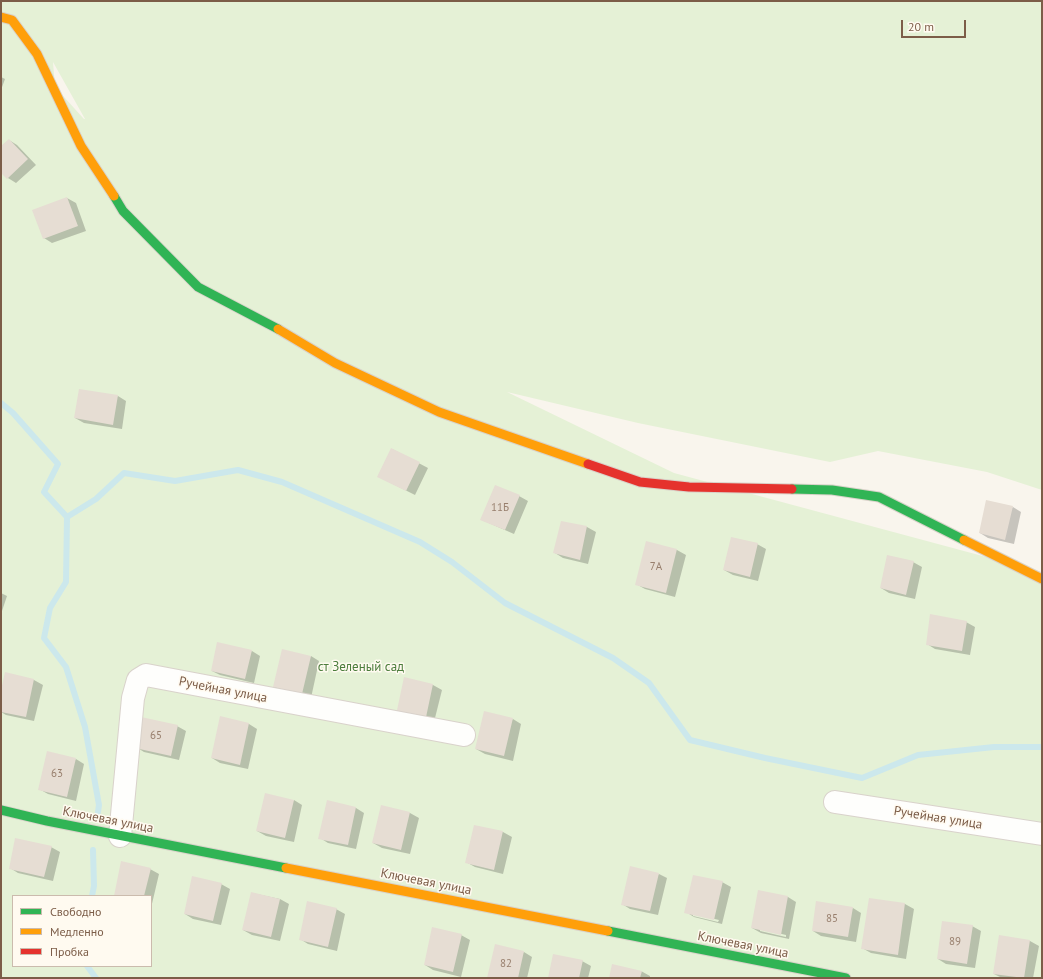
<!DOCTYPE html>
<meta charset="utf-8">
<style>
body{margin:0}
#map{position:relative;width:1043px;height:979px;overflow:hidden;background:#f9f5ed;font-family:"PT Sans",sans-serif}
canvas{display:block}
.frame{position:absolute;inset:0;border:2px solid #7c5d48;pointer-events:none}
.legend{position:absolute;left:12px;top:895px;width:140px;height:72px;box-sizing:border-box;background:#fffaf0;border:1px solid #cbbbad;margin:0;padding:5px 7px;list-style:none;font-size:12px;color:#7c5d48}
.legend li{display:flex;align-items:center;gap:8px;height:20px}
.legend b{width:20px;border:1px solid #cbbbad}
.scale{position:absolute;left:901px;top:20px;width:65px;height:18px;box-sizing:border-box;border:2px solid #7c5d48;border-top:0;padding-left:5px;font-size:12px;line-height:14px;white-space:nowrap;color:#7c5d48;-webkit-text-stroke:3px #fffaf0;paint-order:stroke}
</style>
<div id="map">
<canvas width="1043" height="979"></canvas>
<div class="frame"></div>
<ul class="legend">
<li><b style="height:5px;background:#30b455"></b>Свободно</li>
<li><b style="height:5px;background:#ff9f0a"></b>Медленно</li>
<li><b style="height:5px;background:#e5322d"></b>Пробка</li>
</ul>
<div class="scale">20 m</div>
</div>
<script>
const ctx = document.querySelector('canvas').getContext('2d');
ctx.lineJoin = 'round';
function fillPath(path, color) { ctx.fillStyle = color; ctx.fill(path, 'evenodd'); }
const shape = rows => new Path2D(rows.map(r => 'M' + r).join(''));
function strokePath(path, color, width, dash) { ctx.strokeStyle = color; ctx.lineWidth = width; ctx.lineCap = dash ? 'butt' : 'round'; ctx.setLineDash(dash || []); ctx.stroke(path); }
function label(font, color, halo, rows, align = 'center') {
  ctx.font = font + ' "PT Sans",sans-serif'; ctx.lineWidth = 3; ctx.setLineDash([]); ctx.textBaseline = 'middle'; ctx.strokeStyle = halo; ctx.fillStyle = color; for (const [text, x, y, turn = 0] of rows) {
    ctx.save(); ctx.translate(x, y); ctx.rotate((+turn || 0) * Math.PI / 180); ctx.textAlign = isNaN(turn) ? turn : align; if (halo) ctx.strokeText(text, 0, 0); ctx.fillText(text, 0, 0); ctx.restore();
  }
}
const green = shape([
 [1,1,1042,1,1042,490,987,472,878,451,830,462,638,423,507,392,674,473,1042,572,1042,978,1,978],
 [53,62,85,119,84,119,55,87],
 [13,896,151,896,151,966,13,966]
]);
const shadow = shape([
 [1,77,5,79,1,90],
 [9,140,17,145,36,165,16,183,8,178,1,171,1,147],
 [67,198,76,203,86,231,52,243,44,238],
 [118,396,126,401,122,429,84,423,75,418],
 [392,449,428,468,415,495,387,481],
 [519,496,528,501,514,534,482,520],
 [1013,507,1021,512,1014,544,988,538,980,533],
 [562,522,587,527,596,532,588,564,563,558,555,553],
 [647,543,677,550,686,555,675,597,645,589,636,584],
 [757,544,766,549,758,581,733,575,724,570],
 [913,562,922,567,915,599,889,593,881,588],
 [1,593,7,596,1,614],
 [966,622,975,627,970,655,935,649,927,644],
 [252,651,260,656,254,683,220,675,212,671],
 [311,656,319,661,311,698,283,692,274,687],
 [6,673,34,680,43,685,34,721,6,715,1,712,1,694],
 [405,678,433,685,442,690,433,726,405,720],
 [221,717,249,724,257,729,248,769,220,763,212,758],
 [513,719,521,724,513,761,485,754,476,749],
 [177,726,186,731,179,760,144,752,136,747],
 [76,759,84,764,76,801,48,794,39,789],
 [294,800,302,805,294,842,266,836,257,831],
 [328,801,356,808,364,813,356,849,328,843,320,838],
 [382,806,410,813,419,818,410,854,382,848,373,843],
 [475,826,503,832,512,837,503,874,475,867,466,862],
 [51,847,60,852,53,881,18,873,10,868],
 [150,869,159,874,151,908,151,896,115,896],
 [659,874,667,878,658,915,630,909,622,904],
 [722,882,731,887,722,924,694,917,686,912],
 [693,914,719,920,718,922,693,916],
 [221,884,230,889,221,925,193,919,185,914],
 [759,891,788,897,796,902,789,939,761,933,752,928],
 [760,929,786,935,786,937,760,931],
 [252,893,280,899,289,904,280,941,252,935,243,930],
 [870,899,905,904,914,909,906,959,871,953,862,948],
 [853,908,861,913,856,942,821,936,813,931],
 [336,909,345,914,337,951,308,944,300,939],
 [972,926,981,931,975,968,946,964,938,959],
 [461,935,470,940,461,977,433,970,425,965],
 [1000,936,1030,941,1039,946,1033,978,1002,978,994,974],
 [524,952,532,957,527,978,488,978],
 [582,961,591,966,588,978,549,978],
 [641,971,650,976,650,978,610,978]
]);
const stream = shape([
 [1,403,13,413,58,464,44,492,67,517,96,499,124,473,175,481,238,470,282,482,420,542,452,562,505,603,613,658,649,683,690,740,765,758,862,778,918,755,994,747,1042,747],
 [67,517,66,582,50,608,44,638,66,667,85,727,99,805,98,812],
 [92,896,94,886,93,850],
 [87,966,96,978]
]);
const building = shape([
 [9,139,28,159,7,179,1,173,1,146],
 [67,197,78,226,43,239,32,210],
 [79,389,118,395,113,425,74,418],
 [391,448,420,462,406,491,377,477],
 [495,485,520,495,505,530,480,520],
 [986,500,1013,506,1005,540,979,533],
 [561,521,587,526,580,560,553,553],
 [731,537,758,543,750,577,723,570],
 [646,541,677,549,666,593,635,585],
 [887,555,914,561,906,595,880,588],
 [930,614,967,621,962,651,926,645],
 [217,642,252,650,245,679,211,671],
 [282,649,311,656,302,694,273,687],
 [5,672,34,679,26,717,1,712,1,690],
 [404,677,433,684,425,722,396,715],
 [484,711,513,718,504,756,475,749],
 [220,716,249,723,240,765,211,758],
 [141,717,178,725,171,756,135,748],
 [47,751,76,758,67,797,38,790],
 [265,793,294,800,285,838,256,831],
 [327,800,356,807,348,845,318,839],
 [381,805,410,812,401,850,372,843],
 [474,825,503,831,494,870,465,863],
 [15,838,52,846,44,877,9,869],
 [121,861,151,868,144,896,114,896],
 [630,866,659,873,650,911,621,905],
 [693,875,723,881,714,920,684,913],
 [192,876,222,883,213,921,184,914],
 [758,890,788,896,781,935,751,928],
 [251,892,280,899,271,937,242,930],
 [869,898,905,903,898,955,861,949],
 [307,901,337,908,328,947,299,940],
 [816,901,853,907,848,937,812,931],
 [942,921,973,925,967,964,937,959],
 [432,927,462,934,453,972,424,965],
 [999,935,1030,940,1024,978,993,974],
 [495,944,524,951,518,978,487,978],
 [553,954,583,960,579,978,548,978],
 [612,964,642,971,640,978,609,978]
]);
const street = shape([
 [835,802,1042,834],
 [120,836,133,698,138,680,146,675,464,735]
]);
const fast = shape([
 [114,196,123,211,198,287,278,329],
 [792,489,832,490,879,497,964,540],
 [1,810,47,821,286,868],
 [608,931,846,978]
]);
const slow = shape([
 [1,17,12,20,37,54,81,146,114,196],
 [278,329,335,363,439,412,588,464],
 [964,540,1042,579],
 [286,868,608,931]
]);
const jam = shape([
 [588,464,640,482,689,487,792,489]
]);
const numberNames = [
 ["11Б",500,508],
 ["7А",656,567],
 ["65",156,736],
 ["63",57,774],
 ["85",832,919],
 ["89",955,942],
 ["82",506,964]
];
const parkNames = [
 ["ст Зеленый сад",361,667]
];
const streetNames = [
 ["Ручейная улица",223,690,11],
 ["Ручейная улица",938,818,9],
 ["Ключевая улица",108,820,11],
 ["Ключевая улица",426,882,11],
 ["Ключевая улица",743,945,11]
];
fillPath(green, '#e5f1d6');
fillPath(shadow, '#0003');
strokePath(stream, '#cce8ec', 6);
fillPath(building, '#e6ddd3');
strokePath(street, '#d9d2cb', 24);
strokePath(fast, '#d9d2c9', 11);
strokePath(slow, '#d9d2c9', 11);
strokePath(jam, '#d9d2c9', 11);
strokePath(street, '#fefefc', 22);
strokePath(fast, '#30b455', 9);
strokePath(slow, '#ff9f0a', 9);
strokePath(jam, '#e5322d', 9);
label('11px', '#987f6d', null, numberNames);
label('13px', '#4c7d3c', '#fffaf0', parkNames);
label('13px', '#7c5d48', '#fffaf0', streetNames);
</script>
